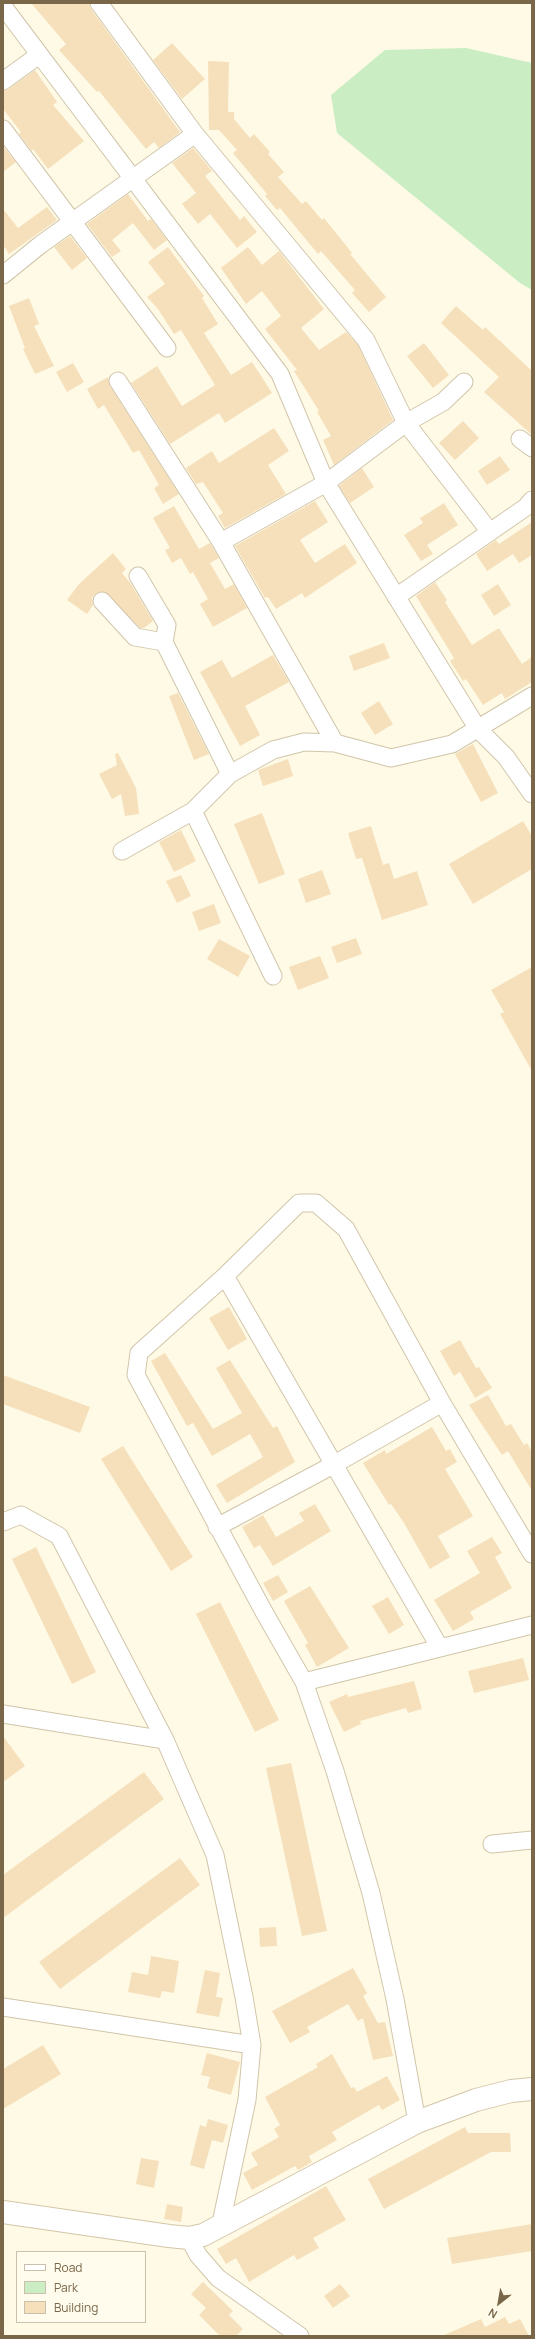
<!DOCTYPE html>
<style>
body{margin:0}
#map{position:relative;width:535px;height:2339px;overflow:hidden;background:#fefae6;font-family:Manrope,sans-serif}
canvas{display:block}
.frame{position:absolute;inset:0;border:4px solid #7a6648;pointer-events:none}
.legend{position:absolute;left:16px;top:2251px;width:130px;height:72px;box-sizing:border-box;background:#fffcee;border:1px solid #cac0ac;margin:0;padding:5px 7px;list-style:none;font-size:12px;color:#7a6648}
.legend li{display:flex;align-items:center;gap:8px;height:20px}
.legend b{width:20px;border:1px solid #cac0ac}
.north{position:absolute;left:479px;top:2283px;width:40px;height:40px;-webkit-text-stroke:3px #fffcee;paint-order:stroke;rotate:211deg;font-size:11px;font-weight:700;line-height:16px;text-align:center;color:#7a6648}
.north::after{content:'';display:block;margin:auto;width:14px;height:18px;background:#7a6648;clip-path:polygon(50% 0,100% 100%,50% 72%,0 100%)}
</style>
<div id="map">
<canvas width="535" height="2339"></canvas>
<div class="frame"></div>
<ul class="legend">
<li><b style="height:5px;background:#fff"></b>Road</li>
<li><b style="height:11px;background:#caedc3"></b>Park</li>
<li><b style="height:11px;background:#f6e0bb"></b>Building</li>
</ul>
<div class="north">N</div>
</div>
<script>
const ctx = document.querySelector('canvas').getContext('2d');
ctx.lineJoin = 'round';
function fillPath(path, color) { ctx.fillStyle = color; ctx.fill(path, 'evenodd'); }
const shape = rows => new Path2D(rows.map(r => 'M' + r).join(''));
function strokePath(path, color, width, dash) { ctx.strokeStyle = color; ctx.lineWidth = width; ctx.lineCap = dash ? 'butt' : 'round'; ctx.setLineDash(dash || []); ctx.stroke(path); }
const green = shape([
 [466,48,532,63,532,290,520,283,337,133,331,95,385,50]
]);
const building = shape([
 [31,3,89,3,91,9,180,132,159,148,154,142,146,149,99,91,97,92,59,50,66,44],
 [172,43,205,79,182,99,153,60],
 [208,61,229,62,228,112,234,112,234,119,250,138,254,134,270,152,268,154,284,172,278,177,302,204,306,201,322,220,324,218,352,253,350,254,386,297,369,312,352,293,355,290,321,251,318,254,280,208,277,210,265,196,267,194,233,153,237,150,219,130,209,130],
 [35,70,57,102,53,105,84,141,48,169,33,149,32,151,19,134,21,132,3,109,3,91,9,89],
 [3,146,16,162,3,172],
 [193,148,212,171,205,176,240,220,244,216,257,232,237,248,210,214,198,224,182,204,196,193,172,163],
 [128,194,148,221,151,219,167,240,154,250,133,223,112,240,121,251,112,257,87,224],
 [47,207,57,220,9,254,3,245,3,209,18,228],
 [70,236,87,258,72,270,54,247],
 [168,247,204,296,202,298,218,324,204,333,231,375,252,362,272,393,225,423,219,413,170,444,131,383,157,366,182,406,215,385,181,330,174,334,158,309,147,297,165,284,148,262],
 [248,247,262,265,279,251,324,309,301,328,319,350,346,332,358,345,393,420,334,465,323,440,331,436,317,412,319,411,294,371,297,370,265,329,281,316,262,291,246,304,221,268],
 [29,298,39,324,34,326,54,366,35,374,23,349,25,348,9,306],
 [456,306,483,330,485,327,532,371,532,435,484,392,499,377,441,323],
 [424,343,449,375,433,388,407,356],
 [73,363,84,382,67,392,56,372],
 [108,377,110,386,179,494,163,504,154,488,159,485,139,450,133,453,104,405,98,409,87,389],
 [463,421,479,438,455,460,439,443],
 [274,428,289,451,268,465,286,494,225,528,218,516,223,513,203,482,196,484,186,468,212,451,219,463],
 [500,456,510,470,487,485,478,471],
 [362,468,374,487,350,503,339,486],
 [315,501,328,522,300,540,315,563,345,544,357,563,305,598,302,593,276,609,268,597,265,598,235,546],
 [444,503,458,525,427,545,433,554,421,561,404,535,423,523,420,518],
 [174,506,199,549,210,543,219,558,210,563,225,589,234,584,247,608,213,627,200,604,208,599,193,572,190,574,181,558,172,563,165,550,170,548,153,518],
 [532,522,532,555,519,563,513,554,487,571,476,554,496,540,499,544],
 [113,553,126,569,122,573,131,584,153,621,144,628,140,628,105,592,95,594,92,598,93,605,87,614,67,600,79,584],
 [435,582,447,600,445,602,472,645,499,628,522,664,532,657,532,682,505,699,502,693,483,705,466,679,463,681,450,661,454,658,416,596],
 [498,584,511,605,494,616,481,595],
 [384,643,390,658,354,671,349,656],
 [273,655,289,682,245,706,260,735,240,746,200,672,222,660,232,678],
 [178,693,209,754,194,760,169,696],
 [379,701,393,724,375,735,361,713],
 [473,744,498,793,481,802,455,754],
 [118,753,136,788,139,814,125,816,121,794,112,799,99,774,117,765,115,754],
 [288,759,293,776,263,786,258,770],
 [262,813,285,874,259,884,234,824],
 [523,821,532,836,532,869,473,904,449,864],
 [371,826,383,865,389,863,394,879,417,871,428,905,382,920,362,858,356,859,348,833],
 [181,830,196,861,174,872,159,842],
 [322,870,331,894,306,903,298,879],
 [181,875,191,896,177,903,166,881],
 [214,904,221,923,199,931,192,912],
 [356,938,362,954,337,963,331,947],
 [219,939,250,956,238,977,207,959],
 [320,956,329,978,298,990,289,967],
 [532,967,532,1071,500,1014,504,1012,491,990],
 [229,1307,247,1339,228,1350,209,1318],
 [460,1340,476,1368,479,1367,492,1388,475,1398,460,1372,454,1376,440,1351],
 [165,1353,213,1429,242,1413,216,1368,230,1360,273,1428,277,1426,295,1462,227,1503,216,1485,263,1457,250,1434,212,1456,193,1423,187,1426,151,1361],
 [3,1375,90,1407,80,1433,3,1404],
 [488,1395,506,1426,511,1424,524,1445,527,1443,532,1452,532,1491,508,1451,502,1455,469,1405],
 [432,1427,446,1451,450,1449,457,1462,445,1469,473,1516,438,1536,450,1557,430,1569,404,1523,391,1504,389,1505,363,1463,385,1450,386,1454],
 [123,1446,193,1557,171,1571,101,1459],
 [315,1504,331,1531,273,1566,260,1545,254,1548,242,1527,263,1515,276,1537,304,1521,299,1513],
 [492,1537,502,1553,495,1557,512,1588,470,1612,474,1619,453,1631,434,1600,480,1573,467,1551],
 [36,1547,96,1672,72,1684,12,1559],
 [278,1575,288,1592,273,1601,263,1583],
 [310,1586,349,1648,317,1667,305,1645,308,1643,284,1601],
 [388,1597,404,1625,389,1634,372,1606],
 [220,1602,279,1720,255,1732,196,1614],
 [523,1658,529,1680,474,1693,468,1671],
 [414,1681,422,1709,408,1713,406,1708,360,1721,361,1724,344,1732,329,1702,347,1694,348,1697],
 [3,1736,25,1766,3,1782],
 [291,1763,327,1931,302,1936,266,1768],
 [144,1772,164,1799,3,1918,3,1875],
 [180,1858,200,1885,60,1989,39,1962],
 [276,1927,277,1946,260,1947,259,1928],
 [151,1956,179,1961,174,1993,162,1991,160,1998,128,1992,132,1972,148,1975],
 [353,1968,367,1993,363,1996,378,2023,385,2022,393,2056,373,2060,363,2018,358,2021,348,2004,307,2027,310,2032,290,2043,272,2011],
 [205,1970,220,1973,216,1997,223,1998,219,2017,196,2013],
 [43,2045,61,2074,3,2109,3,2069],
 [207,2053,240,2062,231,2095,207,2088,210,2077,201,2075],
 [332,2054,351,2088,354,2087,357,2092,387,2076,400,2100,382,2110,379,2105,332,2132,337,2140,309,2156,312,2162,298,2170,295,2166,252,2190,243,2173,258,2165,251,2153,279,2137,274,2129,280,2125,265,2097,318,2067,316,2064],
 [208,2119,228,2125,223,2143,212,2140,204,2169,190,2165,200,2125,206,2127],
 [465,2127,468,2133,510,2133,511,2152,491,2152,384,2209,368,2179],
 [141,2158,159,2161,154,2188,136,2184],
 [326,2186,346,2220,313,2238,319,2248,297,2260,294,2255,249,2282,236,2258,226,2264,217,2249],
 [167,2204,183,2207,181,2222,164,2219],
 [532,2224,532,2251,452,2264,447,2238],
 [203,2282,233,2311,229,2315,243,2329,236,2336,220,2336,199,2315,206,2308,191,2294],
 [340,2284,350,2296,333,2308,324,2296],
 [505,2317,509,2324,520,2319,529,2336,442,2336,481,2319,485,2327]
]);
const street = shape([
 [99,3,195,134,366,340,406,423,490,532],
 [3,6,280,374,326,483,478,729,506,757,532,794],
 [3,81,39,55],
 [3,129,167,348],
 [3,275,40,245,195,134],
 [118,381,221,542,335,743],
 [520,439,532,448],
 [221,542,326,483,406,423,443,402,464,382],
 [138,576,167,625,164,642,230,774],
 [396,597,526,507,532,500],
 [102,601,135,637,164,642],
 [193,811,273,976],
 [122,851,193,811,230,774,273,750,304,742,335,743,391,758,452,744,532,696],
 [225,1276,440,1648],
 [3,1522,21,1515,59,1536,165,1740,215,1855,244,1997,252,2045,247,2100,220,2228],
 [217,1527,333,1465,442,1403],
 [304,1682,532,1625],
 [3,1714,165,1740],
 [492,1844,532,1840],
 [3,2007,252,2045],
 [417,2122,395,1999,371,1893,335,1771,304,1682,264,1612,136,1375,139,1353,225,1276,299,1203,316,1203,346,1229,442,1403,532,1554],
 [189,2238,198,2255,218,2278,300,2336]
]);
const secondary = shape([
 [3,2212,169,2236,189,2238,203,2235,417,2122,476,2100,511,2091,532,2089]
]);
fillPath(green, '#caedc3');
fillPath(building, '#f6e0bb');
strokePath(street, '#d1c5aa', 19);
strokePath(secondary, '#d4c6a8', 24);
strokePath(street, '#fff', 17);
strokePath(secondary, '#fff', 22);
</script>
